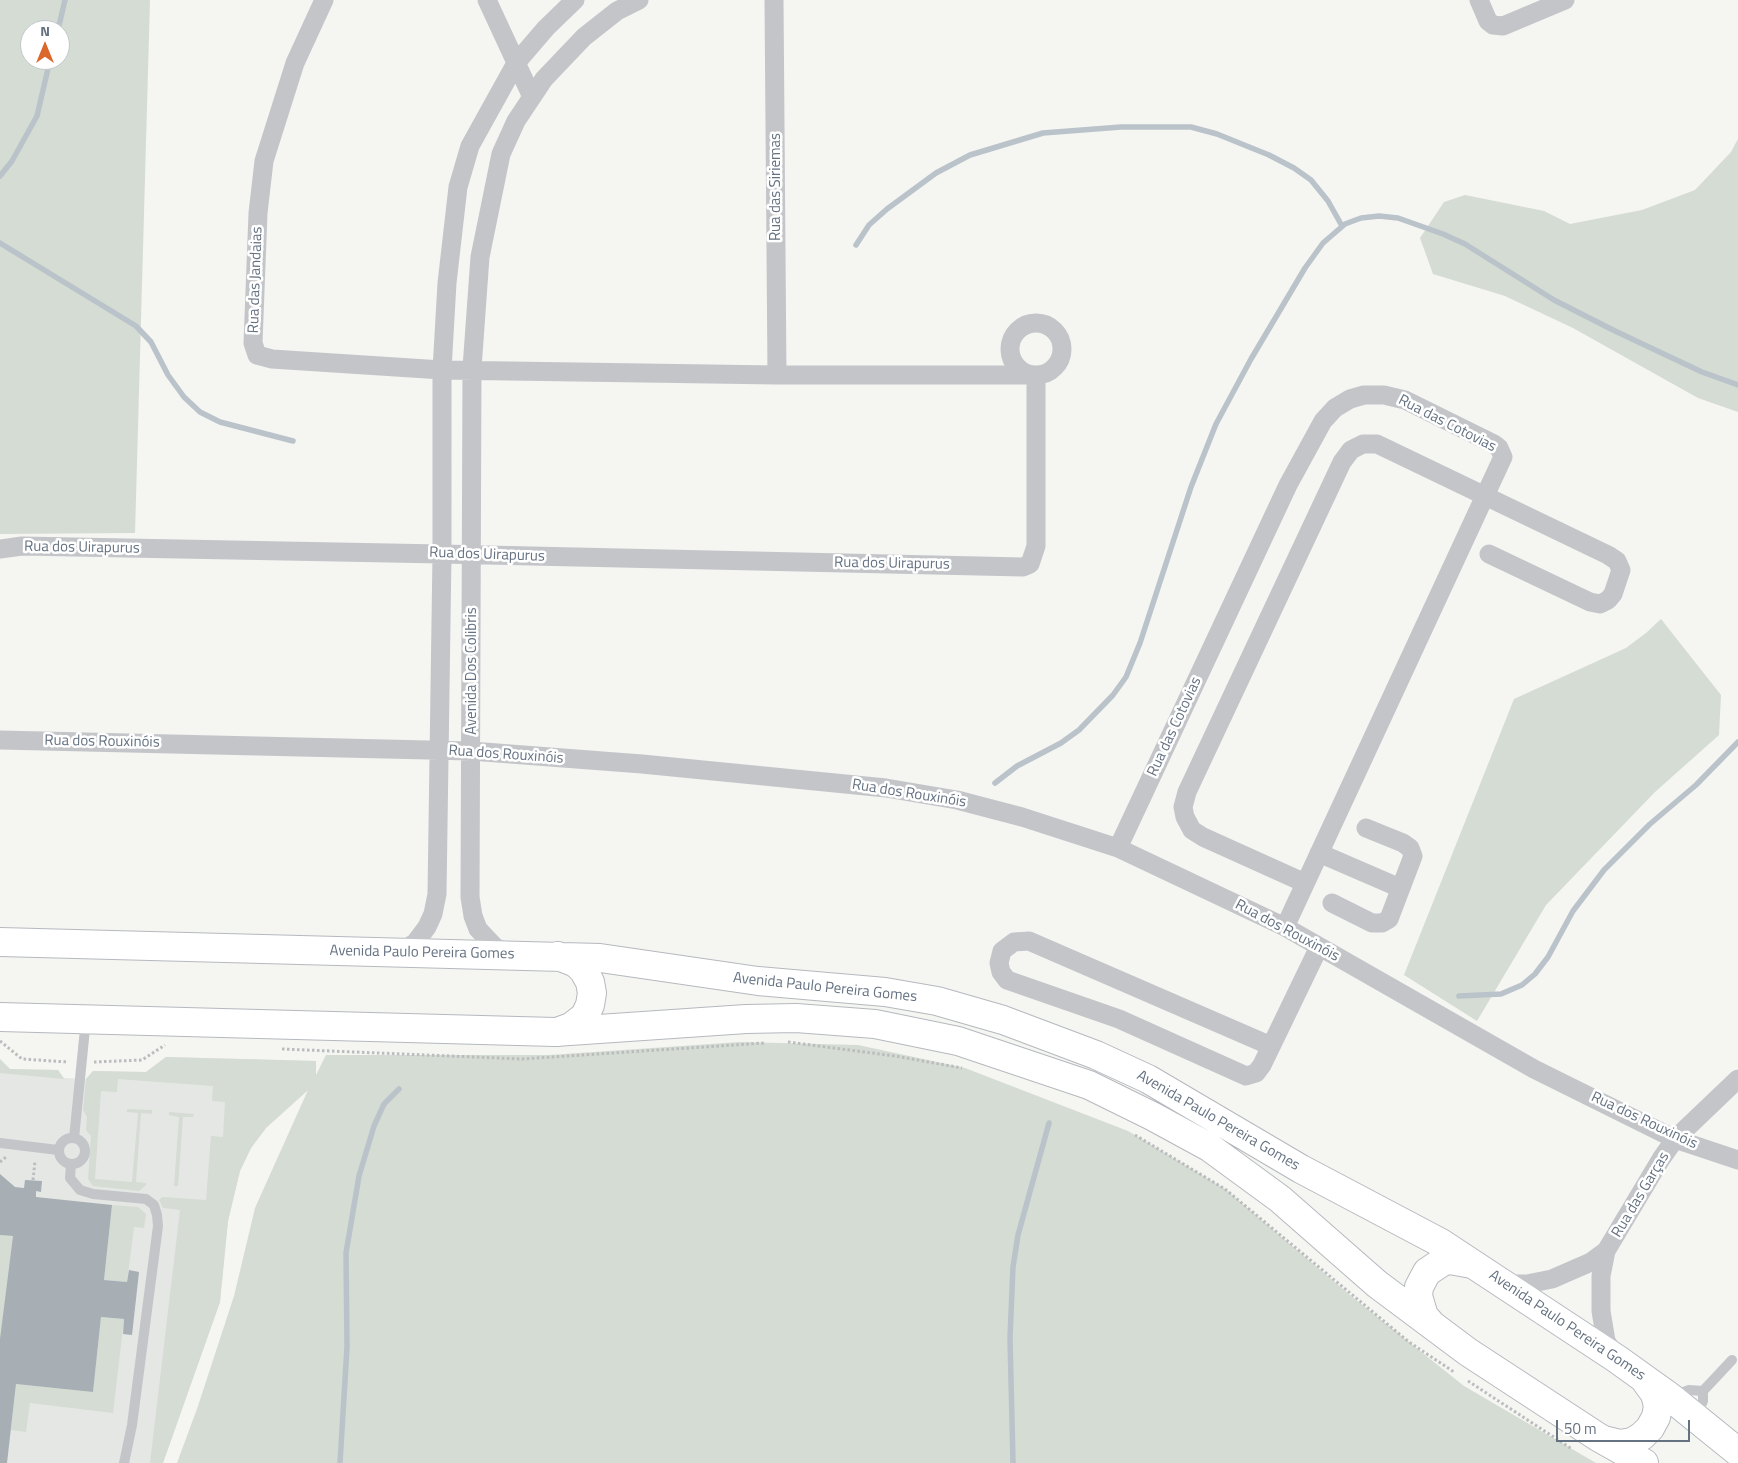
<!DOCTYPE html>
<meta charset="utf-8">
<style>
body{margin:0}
#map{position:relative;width:1738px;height:1463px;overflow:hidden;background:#f5f5f2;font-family:"Titillium Web",sans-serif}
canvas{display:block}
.north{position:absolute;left:20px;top:20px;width:50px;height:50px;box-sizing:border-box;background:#fff;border:1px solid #c1c7cd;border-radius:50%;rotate:0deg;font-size:14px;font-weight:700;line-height:20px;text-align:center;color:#657282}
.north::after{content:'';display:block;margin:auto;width:18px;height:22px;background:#dc672a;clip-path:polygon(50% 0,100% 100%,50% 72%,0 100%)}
.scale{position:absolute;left:1556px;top:1420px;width:134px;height:22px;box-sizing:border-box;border:2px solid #657282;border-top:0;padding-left:6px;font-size:15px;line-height:18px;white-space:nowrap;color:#657282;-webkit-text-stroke:4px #fff;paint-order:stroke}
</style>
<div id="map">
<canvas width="1738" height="1463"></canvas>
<div class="north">N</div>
<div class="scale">50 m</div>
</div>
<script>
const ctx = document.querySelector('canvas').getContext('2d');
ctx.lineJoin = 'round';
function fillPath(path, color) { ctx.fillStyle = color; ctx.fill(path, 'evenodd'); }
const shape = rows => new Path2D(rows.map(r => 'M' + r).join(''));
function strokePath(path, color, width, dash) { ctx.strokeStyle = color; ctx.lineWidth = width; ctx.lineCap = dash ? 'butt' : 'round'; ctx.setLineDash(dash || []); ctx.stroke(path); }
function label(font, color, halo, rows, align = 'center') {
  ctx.font = font + ' "Titillium Web",sans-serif'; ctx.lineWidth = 5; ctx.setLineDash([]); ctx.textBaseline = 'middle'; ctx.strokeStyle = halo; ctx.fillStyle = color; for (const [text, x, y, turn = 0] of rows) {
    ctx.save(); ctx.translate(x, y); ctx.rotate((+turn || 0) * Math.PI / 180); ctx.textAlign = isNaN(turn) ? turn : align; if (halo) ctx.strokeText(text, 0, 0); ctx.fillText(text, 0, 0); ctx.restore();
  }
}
const built = shape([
 [166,1057,316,1061,315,1084,266,1128,251,1148,240,1171,228,1221,220,1302,163,1463,0,1463,0,1059,10,1069,58,1070,64,1078,86,1079,93,1071,146,1072]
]);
const green = shape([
 [0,0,150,0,135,533,0,534],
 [30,30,60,30,60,60,30,60],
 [1738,139,1738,412,1698,398,1573,328,1505,296,1433,274,1420,238,1444,202,1465,195,1544,211,1570,224,1642,210,1695,190,1731,152],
 [1661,619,1721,695,1719,735,1655,792,1546,905,1477,1021,1404,975,1514,699,1626,648,1646,633],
 [740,1042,858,1045,965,1068,1128,1131,1225,1189,1350,1295,1464,1386,1596,1463,177,1463,198,1406,234,1296,255,1208,308,1090,266,1128,251,1148,240,1171,228,1221,220,1302,163,1463,150,1463,180,1210,163,1208,159,1200,162,1197,206,1200,211,1136,223,1137,225,1102,212,1101,213,1086,118,1079,117,1092,101,1091,95,1179,132,1182,138,1113,127,1112,127,1109,152,1110,152,1114,141,1113,136,1182,146,1183,146,1185,139,1191,93,1186,88,1179,91,1136,86,1130,87,1117,83,1110,86,1079,93,1071,146,1072,166,1057,316,1061,316,1075,326,1055,550,1055],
 [0,1059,10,1069,58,1070,64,1079,0,1073],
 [169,1112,194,1114,193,1117,183,1117,178,1186,174,1186,179,1117,169,1115],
 [112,1205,138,1207,146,1214,144,1228,134,1227,127,1282,104,1280],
 [0,1235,13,1236,2,1339,0,1339],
 [101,1317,124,1319,113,1413,30,1403,26,1432,11,1430,16,1384,93,1392]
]);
const stream = shape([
 [58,30,65,0],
 [0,176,12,161,37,116,50,60],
 [0,243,136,326,151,342,168,375,184,397,200,412,220,422,293,441],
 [856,245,869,225,887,209,936,173,970,155,1043,133,1121,127,1191,127,1217,134,1269,155,1294,168,1311,180,1328,201,1342,226],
 [995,783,1017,766,1061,743,1079,730,1113,695,1126,677,1140,643,1191,487,1216,424,1251,359,1305,268,1323,243,1345,224,1361,218,1379,216,1398,218,1443,234,1465,244,1554,300,1615,331,1702,372,1738,385],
 [1459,996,1501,994,1522,985,1535,974,1548,957,1573,911,1604,870,1650,824,1696,785,1738,742],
 [340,1463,347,1347,346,1253,359,1176,374,1126,384,1104,399,1089],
 [1013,1463,1010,1338,1013,1267,1018,1235,1049,1123]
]);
const building = shape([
 [0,1174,15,1187,24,1188,25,1180,42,1181,41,1192,36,1191,36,1197,112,1205,104,1280,127,1282,129,1270,139,1272,132,1335,123,1334,124,1319,101,1317,93,1392,16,1384,7,1463,0,1463,0,1339,13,1236,0,1235]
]);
const path = shape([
 [0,1041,22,1059,68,1062],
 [788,1042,895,1056,962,1068],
 [282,1049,522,1059,764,1043],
 [94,1062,142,1060,165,1045],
 [1135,1135,1225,1189,1409,1342,1454,1372],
 [0,1162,6,1157],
 [33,1180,35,1161],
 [1468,1381,1572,1449]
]);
const service = shape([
 '59 1151a13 13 0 1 1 26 0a13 13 0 1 1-26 0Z',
 [74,1138,86,1019],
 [0,1143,58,1150],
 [71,1164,70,1178,80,1190,93,1194,146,1199,154,1205,157,1215,158,1226,132,1425,124,1463],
 [1673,1396,1689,1390,1703,1391],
 [1696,1417,1703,1401,1703,1391,1732,1360]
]);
const minor = shape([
 [487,0,532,97],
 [774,0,777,375],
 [1479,0,1488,21,1493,25,1503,26,1565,0],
 '1010 349a26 26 0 1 1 52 0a26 26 0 1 1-52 0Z',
 [0,549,22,546,442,554,1023,567,1030,564,1036,546,1036,375,777,375,442,370,272,359,257,355,253,343,258,213,264,161,295,63,324,0],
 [0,740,471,751,642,764,886,788,957,800,1022,817,1118,848,1285,927,1534,1069,1675,1139,1738,1160],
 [1118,848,1288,485,1323,421,1335,408,1350,399,1364,395,1384,395,1405,400,1494,444,1499,448,1503,457,1285,927],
 [1319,853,1400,888],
 [1305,883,1203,837,1192,830,1185,817,1183,807,1187,792,1342,462,1351,450,1363,444,1377,444,1608,555,1617,561,1621,570,1613,594,1608,600,1600,604,1590,602,1489,554],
 [1332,903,1372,923,1382,923,1389,919,1413,856,1410,848,1403,843,1366,828],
 [399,952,415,943,427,927,433,914,437,894,442,554,442,370,447,283,458,187,470,146,516,63,546,28,575,0],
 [510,954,495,947,478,929,473,916,470,897,472,368,480,257,501,154,516,121,544,79,584,37,617,11,639,0],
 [1271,1046,1029,941,1014,942,1002,951,999,963,1001,972,1007,980,1119,1019,1246,1076,1256,1073,1262,1065,1319,947],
 [1505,1284,1527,1284,1552,1279,1591,1262,1606,1251],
 [1615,1356,1606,1341,1601,1311,1601,1276,1606,1251,1661,1159,1675,1139,1738,1079]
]);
const secondary = shape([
 [0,942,600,958,758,981,885,992,937,1001,1003,1020,1096,1055,1148,1079,1301,1169,1441,1243,1617,1359,1670,1397,1738,1452],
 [0,1017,555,1032,746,1019,796,1018,875,1024,958,1041,1089,1085,1152,1116,1209,1147,1280,1199,1377,1284,1468,1352,1598,1437,1644,1463],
 [557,1032,571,1027,585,1016,590,1005,592,993,590,982,584,971,576,963,558,956],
 [1431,1324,1424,1316,1418,1296,1419,1287,1427,1272,1442,1262,1450,1260,1472,1264],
 [1604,1440,1620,1444,1632,1442,1642,1436,1650,1428,1656,1417,1658,1406,1655,1394,1644,1379]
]);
const streetNames = [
 ["Rua das Siriemas",776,187,-90],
 ["Rua das Jandaias",256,280,-88],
 ["Rua das Cotovias",1447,424,27],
 ["Rua dos Uirapurus",82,548,1],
 ["Rua dos Uirapurus",487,555,2],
 ["Rua dos Uirapurus",892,564,1],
 ["Avenida Dos Colibris",472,671,-90],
 ["Rua das Cotovias",1175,727,-65],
 ["Rua dos Rouxinóis",102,742,1],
 ["Rua dos Rouxinóis",506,755,4],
 ["Rua dos Rouxinóis",909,794,9],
 ["Rua dos Rouxinóis",1287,931,28],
 ["Avenida Paulo Pereira Gomes",422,953,1],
 ["Avenida Paulo Pereira Gomes",825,988,6],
 ["Avenida Paulo Pereira Gomes",1218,1121,30],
 ["Rua dos Rouxinóis",1644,1121,25],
 ["Rua das Garças",1641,1195,-59],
 ["Avenida Paulo Pereira Gomes",1567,1326,34]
];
fillPath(built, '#e5e7e5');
fillPath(green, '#d5dcd3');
strokePath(stream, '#bac3c9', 5.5);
fillPath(building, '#a7aeb4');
strokePath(secondary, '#b5b9be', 30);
strokePath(path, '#babcbe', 3, [2.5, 2.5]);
strokePath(service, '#c3c5c9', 10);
strokePath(minor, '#c3c5c9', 19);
strokePath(secondary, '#fff', 28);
label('15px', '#657282', '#fff', streetNames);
</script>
